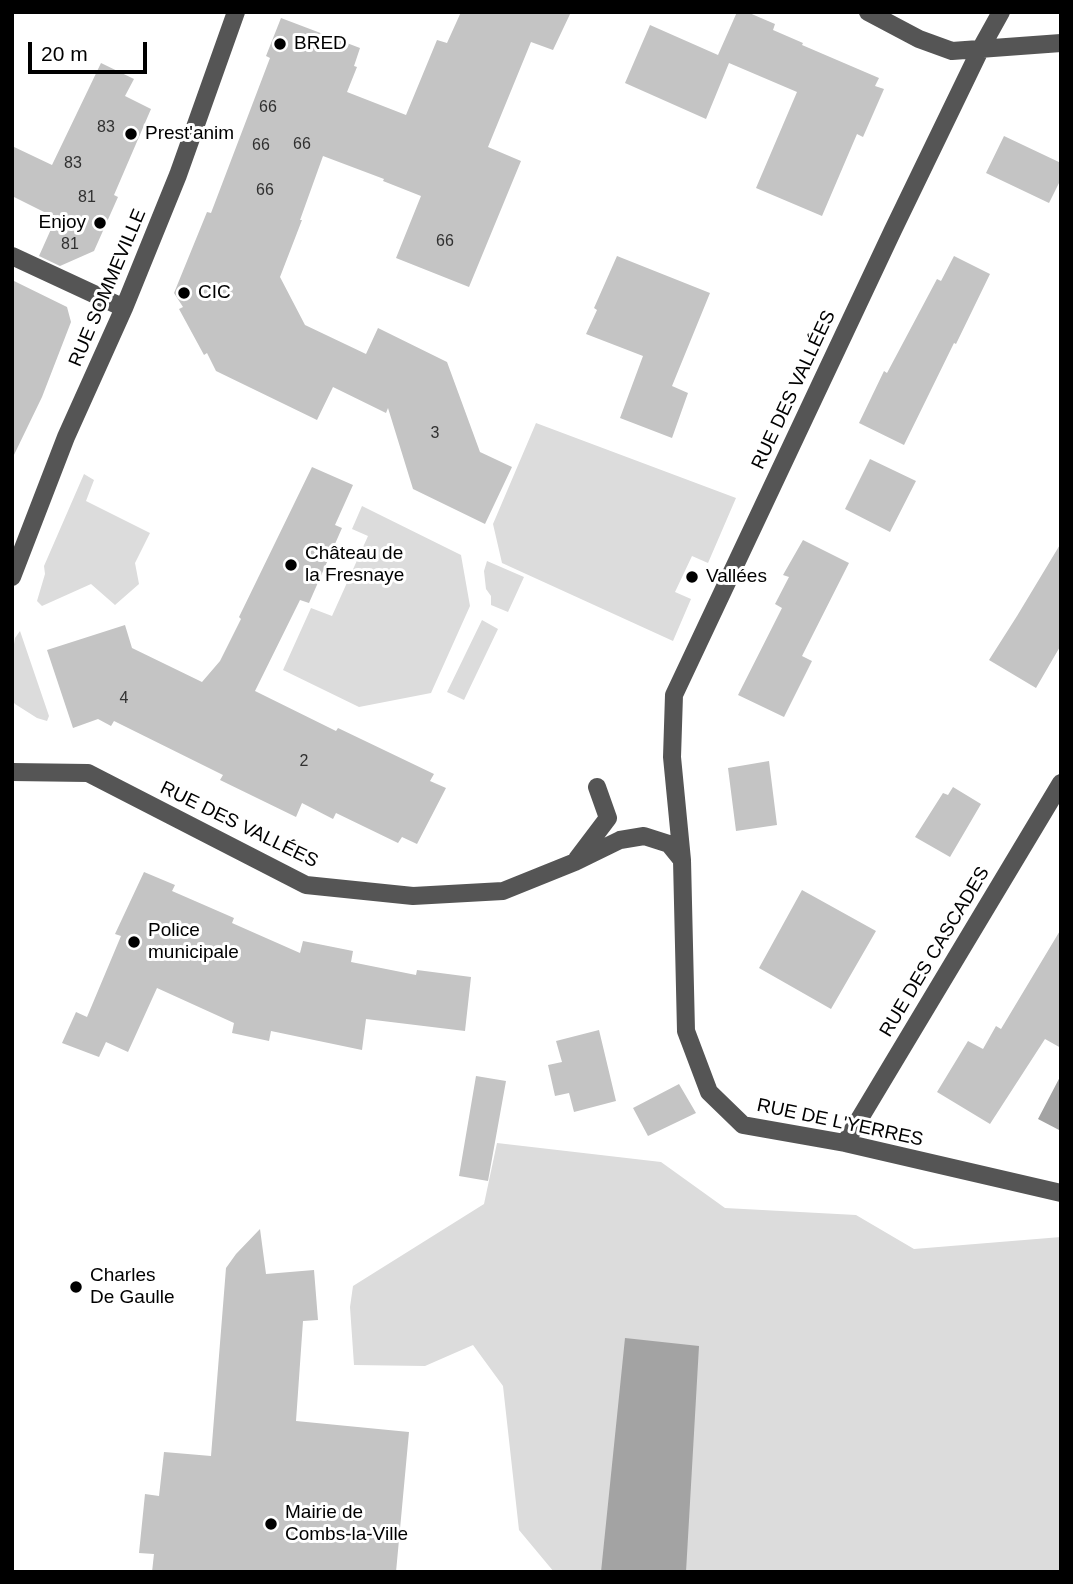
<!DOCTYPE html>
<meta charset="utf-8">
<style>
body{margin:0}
#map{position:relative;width:1073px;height:1584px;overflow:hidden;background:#fff;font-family:Helvetica,sans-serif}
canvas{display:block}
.frame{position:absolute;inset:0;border:14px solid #000;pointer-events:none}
.scale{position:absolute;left:28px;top:42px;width:119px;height:32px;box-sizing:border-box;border:4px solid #000;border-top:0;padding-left:9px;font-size:21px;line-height:24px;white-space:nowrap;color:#000;-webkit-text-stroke:5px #fff;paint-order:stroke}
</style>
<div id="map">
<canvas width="1073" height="1584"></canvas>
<div class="frame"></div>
<div class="scale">20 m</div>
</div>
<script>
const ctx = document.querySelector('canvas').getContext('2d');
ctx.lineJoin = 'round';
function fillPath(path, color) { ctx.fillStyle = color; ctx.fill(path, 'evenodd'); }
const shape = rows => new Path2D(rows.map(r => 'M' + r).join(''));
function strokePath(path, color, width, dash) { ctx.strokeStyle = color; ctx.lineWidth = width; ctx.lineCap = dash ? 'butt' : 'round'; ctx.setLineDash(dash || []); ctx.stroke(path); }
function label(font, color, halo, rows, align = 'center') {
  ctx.font = font + ' Helvetica,sans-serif'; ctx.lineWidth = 6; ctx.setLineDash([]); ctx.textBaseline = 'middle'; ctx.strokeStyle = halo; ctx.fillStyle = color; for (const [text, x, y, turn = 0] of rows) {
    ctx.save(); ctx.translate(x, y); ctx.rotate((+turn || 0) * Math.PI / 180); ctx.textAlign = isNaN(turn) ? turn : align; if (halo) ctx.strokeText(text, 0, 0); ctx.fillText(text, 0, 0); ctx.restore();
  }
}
const green = shape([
 [536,423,736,498,708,563,692,556,675,592,691,599,673,641,502,563,493,524],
 [84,474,94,480,86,501,150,533,135,563,139,584,115,605,91,584,42,606,37,601,45,574,44,566],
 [362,506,461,555,470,606,431,693,359,707,283,670,311,608,332,616,368,536,352,529],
 [487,561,524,577,508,612,491,605,491,596,486,589,484,571],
 [482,620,498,629,464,700,447,692],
 [20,631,49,716,47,721,37,718,15,704,12,700,12,657,15,638],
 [497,1143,661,1162,725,1208,856,1215,914,1249,1061,1237,1061,1572,554,1572,519,1530,503,1386,473,1345,425,1366,354,1365,350,1307,353,1286,484,1204]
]);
const water = shape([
 [1061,1075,1061,1131,1038,1119],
 [625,1338,699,1346,686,1572,601,1572]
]);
const building = shape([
 [461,12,571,12,553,50,531,42,488,147,521,161,469,287,396,258,421,196,383,181,384,179,323,156,300,220,302,220,280,277,305,325,366,354,378,328,447,362,480,452,512,467,485,524,413,489,388,408,386,413,333,387,317,420,216,371,207,353,204,355,179,309,183,307,174,293,207,212,211,213,270,58,266,56,281,18,360,48,354,66,357,67,347,92,406,115,437,40,447,43],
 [737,12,747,12,775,24,773,30,803,43,802,45,879,78,875,86,884,89,863,137,857,134,822,216,756,188,797,92,729,63,706,119,625,83,650,25,718,55],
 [101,63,134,79,125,96,151,109,114,195,118,197,94,251,60,266,39,256,56,218,12,196,12,146,52,165],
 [1004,136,1061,163,1061,179,1049,203,986,173],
 [617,256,710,293,672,386,688,393,672,438,620,418,643,356,586,334,597,310,594,308],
 [954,256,990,274,956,344,954,343,904,445,859,423,884,371,887,373,937,279,941,281],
 [12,280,67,307,71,322,42,397,12,459],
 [870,459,916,481,890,532,845,509],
 [312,467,353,485,335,525,342,528,309,603,300,600,255,691,336,731,338,728,434,774,430,781,446,788,417,844,402,837,398,843,336,813,333,819,302,803,296,817,220,780,223,775,114,721,111,726,98,719,73,728,47,650,125,625,132,648,202,682,220,661,241,619,239,617],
 [803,540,849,563,802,656,812,661,784,717,738,695,782,608,775,604,789,577,783,575],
 [1061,543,1061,645,1036,688,989,660,1017,616],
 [769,761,777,825,736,831,728,768],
 [953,787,981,804,950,857,915,837,943,793,948,795],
 [144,872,175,885,172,891,234,918,232,923,300,953,303,941,353,951,351,962,416,975,417,970,471,977,465,1031,366,1019,362,1050,271,1031,269,1041,232,1033,234,1023,157,988,128,1052,106,1042,99,1057,62,1043,76,1012,87,1017,121,936,115,934],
 [802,890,876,931,831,1009,759,968],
 [1061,929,1061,1048,1045,1039,990,1124,937,1092,968,1041,983,1049,996,1026,1001,1029],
 [599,1030,616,1101,574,1112,569,1093,555,1096,548,1065,562,1062,556,1041],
 [476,1076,506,1081,488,1181,459,1176],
 [679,1084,696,1113,648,1136,633,1108],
 [260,1229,266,1274,314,1270,318,1320,303,1321,296,1421,409,1432,396,1572,152,1572,154,1554,139,1553,145,1494,159,1496,164,1452,211,1456,226,1268,236,1254]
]);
const minor = shape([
 [868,12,919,39,952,51,1061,43],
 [1001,12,981,48,893,230,674,695,672,757,682,860,686,1031,709,1092,743,1125,845,1143,1061,1193],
 [12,256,124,308],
 [12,577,66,437,124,308,178,175,236,12],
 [12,772,88,773,306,885,413,896,503,891,575,862,620,840,644,836,669,844,682,860],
 [577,859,608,818,597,787],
 [845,1143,1061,783]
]);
const markers = [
 [280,44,7,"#000"],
 [131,134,7,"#000"],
 [100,223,7,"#000"],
 [184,293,7,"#000"],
 [291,565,7,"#000"],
 [692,577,7,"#000"],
 [134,942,7,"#000"],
 [76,1287,7,"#000"],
 [271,1524,7,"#000"]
];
const numberNames = [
 ["66",268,108],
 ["83",106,128],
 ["66",302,145],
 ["66",261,146],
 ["83",73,164],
 ["66",265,191],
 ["81",87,198],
 ["66",445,242],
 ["81",70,245],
 ["3",435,434],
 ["4",124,699],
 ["2",304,762]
];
const poiNames = [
 ["BRED",294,44],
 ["Prest'anim",145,134],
 ["Enjoy",86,223,"right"],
 ["CIC",198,293],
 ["Château de",305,554],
 ["la Fresnaye",305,576],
 ["Vallées",706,577],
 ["Police",148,931],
 ["municipale",148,953],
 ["Charles",90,1276],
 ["De Gaulle",90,1298],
 ["Mairie de",285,1513],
 ["Combs-la-Ville",285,1535]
];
const streetNames = [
 ["RUE SOMMEVILLE",108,288,-67],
 ["RUE DES VALLÉES",794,390,-65],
 ["RUE DES VALLÉES",239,825,26],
 ["RUE DES CASCADES",935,952,-59],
 ["RUE DE L'YERRES",840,1123,12]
];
fillPath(green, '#dcdcdc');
fillPath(water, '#a3a3a3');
fillPath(building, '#c4c4c4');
strokePath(minor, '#555', 18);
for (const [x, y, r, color] of markers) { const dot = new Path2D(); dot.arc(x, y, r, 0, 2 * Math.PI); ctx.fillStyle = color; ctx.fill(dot); strokePath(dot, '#fff', 2.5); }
label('16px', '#313131', null, numberNames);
label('19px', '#000', '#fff', poiNames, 'left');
label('19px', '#000', '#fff', streetNames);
</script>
